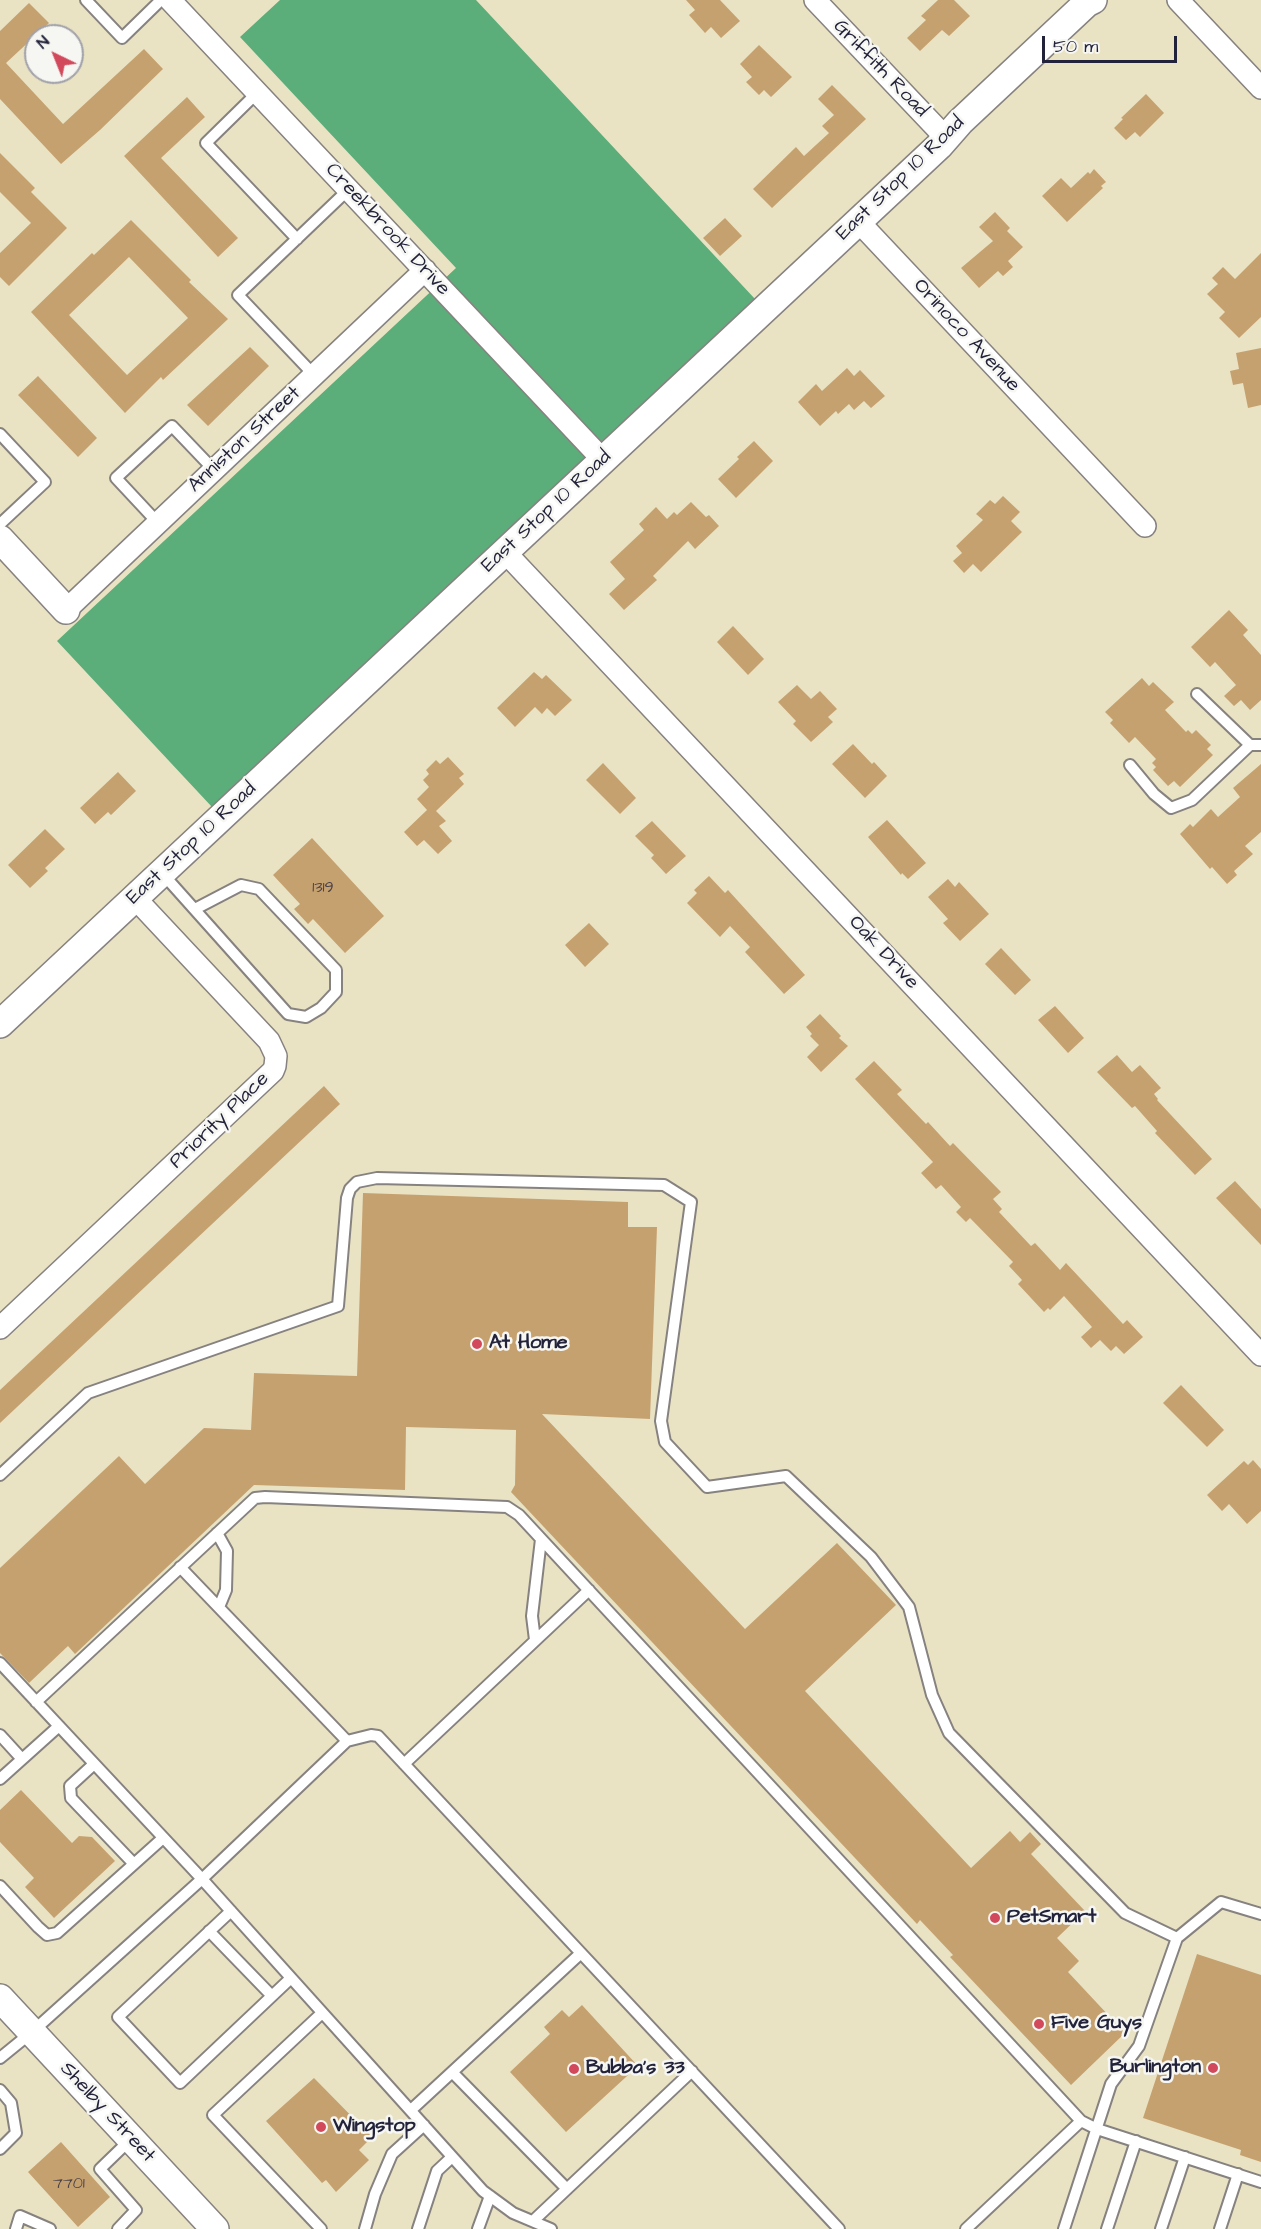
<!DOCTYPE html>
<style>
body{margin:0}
#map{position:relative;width:1261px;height:2229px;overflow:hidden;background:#e9e3c4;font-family:"Architects Daughter",sans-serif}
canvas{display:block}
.north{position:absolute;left:24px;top:24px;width:60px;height:60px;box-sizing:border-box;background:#f6f6f2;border:2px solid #a1a1a9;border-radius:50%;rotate:317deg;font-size:16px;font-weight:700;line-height:24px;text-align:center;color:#22223b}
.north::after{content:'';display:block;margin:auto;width:21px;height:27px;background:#d1495b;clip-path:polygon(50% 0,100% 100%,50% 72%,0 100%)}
.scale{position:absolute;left:1042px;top:36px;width:135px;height:27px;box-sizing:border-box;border:3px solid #22223b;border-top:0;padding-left:8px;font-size:18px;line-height:21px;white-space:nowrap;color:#22223b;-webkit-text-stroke:4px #f6f6f2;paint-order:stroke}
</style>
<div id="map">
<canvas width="1261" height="2229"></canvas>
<div class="north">N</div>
<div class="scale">50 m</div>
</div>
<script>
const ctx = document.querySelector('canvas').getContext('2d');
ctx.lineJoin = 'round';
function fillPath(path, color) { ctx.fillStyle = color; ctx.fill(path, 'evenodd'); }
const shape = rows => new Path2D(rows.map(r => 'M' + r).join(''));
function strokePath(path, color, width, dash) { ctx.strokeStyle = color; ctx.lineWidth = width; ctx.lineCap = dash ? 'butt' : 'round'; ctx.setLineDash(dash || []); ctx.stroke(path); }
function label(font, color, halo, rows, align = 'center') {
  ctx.font = font + ' "Architects Daughter",sans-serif'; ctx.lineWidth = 5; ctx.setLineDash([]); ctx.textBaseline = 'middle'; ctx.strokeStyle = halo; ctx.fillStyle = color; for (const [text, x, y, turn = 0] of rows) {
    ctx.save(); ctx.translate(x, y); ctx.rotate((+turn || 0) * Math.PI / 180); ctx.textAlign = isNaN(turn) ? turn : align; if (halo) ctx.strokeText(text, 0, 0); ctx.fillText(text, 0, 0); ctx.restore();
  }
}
const forest = shape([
 [280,0,476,0,755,299,212,807,57,641,456,268,240,37]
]);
const building = shape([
 [686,0,720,0,740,21,721,38,711,27,705,33,689,15,695,10],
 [938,0,954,0,970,16,949,36,942,30,920,51,907,38,926,20,921,16],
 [29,3,49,23,6,63,63,124,144,49,163,69,100,130,61,164,0,99,0,31],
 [759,45,792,77,771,97,764,90,759,95,746,82,752,77,740,64],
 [832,85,866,119,772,208,753,189,796,147,804,156,829,133,822,126,834,115,818,99],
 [1146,94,1164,113,1140,137,1135,132,1126,140,1114,128,1123,119,1121,118],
 [187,97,205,117,161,158,238,238,218,257,124,156],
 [0,153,35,188,31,192,67,228,9,286,0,277,0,253,31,223,0,192],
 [1094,169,1106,182,1101,186,1103,188,1067,222,1042,196,1061,178,1071,188,1088,172,1090,174],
 [995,212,1010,228,1007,231,1023,247,1008,261,1013,267,1003,276,998,271,979,288,961,268,993,241,979,227],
 [725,218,742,236,720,256,703,238],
 [131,220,191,280,189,282,228,319,163,380,161,377,125,413,31,312,92,253,94,255],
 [129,257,188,318,127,375,69,315],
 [1261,253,1261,317,1239,338,1219,318,1225,312,1207,294,1218,284,1212,278,1223,267,1235,279],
 [250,347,269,366,208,426,187,405],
 [1261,348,1261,405,1248,408,1243,383,1233,385,1230,371,1239,369,1236,353],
 [847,368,854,376,860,370,885,396,871,408,864,401,854,410,849,404,838,414,836,411,820,426,798,402,816,384,822,391],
 [38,376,97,438,78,457,18,395],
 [754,441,773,461,736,498,718,479,739,459,737,457],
 [1003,496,1020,512,1011,521,1022,532,981,572,973,564,964,573,953,561,962,553,956,546,983,520,976,514,990,500,995,504],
 [691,502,706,517,709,515,719,526,695,549,688,541,653,576,657,580,624,610,609,594,625,579,610,562,644,530,639,524,656,507,667,519,674,512,677,515],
 [1229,610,1248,630,1243,635,1261,655,1261,700,1250,710,1241,700,1234,706,1224,696,1236,685,1215,662,1210,667,1191,647],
 [733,626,764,659,748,675,717,642],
 [534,672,542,679,546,675,572,700,555,716,547,708,542,714,535,707,515,727,497,708],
 [1142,678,1149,686,1153,682,1174,702,1165,710,1186,732,1188,730,1192,734,1196,730,1211,745,1207,749,1213,755,1180,787,1174,781,1168,786,1153,770,1156,767,1152,763,1156,759,1135,737,1129,743,1110,723,1113,720,1105,712],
 [797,685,811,699,820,691,837,709,828,717,833,722,811,742,793,724,796,721,778,702],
 [853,744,872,764,874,762,887,776,865,798,832,764],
 [448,757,464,774,459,778,464,784,436,811,446,821,439,826,452,841,438,854,424,840,417,846,404,832,427,810,417,799,429,787,423,780,429,774,426,770,436,760,440,764],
 [603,763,636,798,620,814,586,780],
 [1261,764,1261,832,1245,846,1253,854,1234,871,1237,875,1227,884,1212,867,1210,869,1180,834,1190,824,1193,827,1211,809,1218,817,1240,797,1233,788],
 [118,772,136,791,111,815,108,812,95,824,80,808],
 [887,820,926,863,908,879,902,873,901,875,868,837],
 [652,821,686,856,666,874,651,858,654,855,635,836],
 [45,829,65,849,45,868,48,871,30,888,8,865],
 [312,838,384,916,345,953,313,919,308,924,294,909,300,904,273,875],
 [709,876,725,893,728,890,805,975,784,994,745,952,750,947,730,926,720,937,687,903,697,893,694,890],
 [948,879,955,887,959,882,989,914,960,941,943,923,948,919,928,897],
 [589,923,609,944,585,967,565,945],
 [1001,948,1031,980,1015,995,985,964],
 [1055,1006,1084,1038,1068,1053,1038,1020],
 [820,1014,841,1036,839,1038,848,1046,821,1072,807,1057,819,1045,810,1036,812,1034,806,1027],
 [1117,1055,1132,1072,1140,1065,1161,1088,1154,1094,1158,1099,1157,1100,1212,1159,1195,1175,1155,1133,1157,1131,1135,1106,1132,1108,1097,1072],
 [874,1061,902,1090,897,1094,926,1124,928,1122,950,1146,953,1143,1001,1192,993,1199,1002,1209,999,1212,1031,1246,1035,1243,1060,1270,1066,1263,1123,1324,1127,1320,1143,1337,1124,1354,1116,1346,1111,1351,1100,1340,1091,1348,1081,1337,1092,1327,1064,1296,1050,1310,1048,1308,1044,1312,1018,1284,1022,1280,1009,1266,1013,1262,970,1218,966,1222,956,1212,961,1207,941,1185,936,1189,921,1173,933,1162,855,1079],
 [324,1086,340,1104,0,1423,0,1390],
 [1235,1181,1261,1209,1261,1245,1216,1198],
 [363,1193,628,1202,628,1227,657,1227,650,1419,542,1414,745,1629,837,1543,896,1605,805,1691,971,1868,1010,1831,1020,1842,1030,1832,1041,1844,1031,1854,1085,1911,1057,1938,1079,1961,1068,1972,1125,2033,1071,2085,950,1957,953,1955,920,1920,917,1924,511,1492,515,1485,516,1430,406,1427,405,1490,254,1485,75,1654,68,1646,29,1683,0,1653,0,1568,119,1456,145,1484,204,1428,251,1430,254,1373,357,1376],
 [1181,1385,1224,1430,1207,1447,1163,1403],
 [1253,1460,1261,1469,1261,1511,1247,1524,1229,1504,1222,1511,1207,1495,1244,1461,1248,1465],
 [21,1790,72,1843,79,1836,92,1837,115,1861,54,1918,25,1887,34,1878,0,1842,0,1810],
 [1197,1954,1261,1975,1261,2162,1240,2155,1241,2150,1143,2118],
 [582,2005,638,2066,566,2132,510,2072,550,2034,544,2027,562,2010,569,2017],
 [314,2078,372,2137,359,2150,369,2160,336,2192,326,2180,322,2183,266,2121],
 [61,2142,110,2197,78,2227,28,2172]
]);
const service = shape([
 [86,0,122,38,161,0],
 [258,92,206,143,297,239],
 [314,375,238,295,349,189],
 [0,434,45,482,0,524],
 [158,523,116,478,172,426,214,470],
 [1197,694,1250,745,1261,745],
 [1130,765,1154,794,1171,808,1192,800,1250,745],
 [162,873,288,1014,306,1017,321,1008,336,992,336,970,259,889,241,885,195,909],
 [0,1475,88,1393,338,1306,347,1198,350,1189,357,1182,377,1178,664,1185,691,1202,661,1421,665,1442,707,1487,786,1476,871,1557,909,1607,932,1695,949,1733,1125,1913,1177,1938,1139,2046,1111,2084,1064,2229],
 [217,1533,227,1551,226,1590,219,1607],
 [180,1567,347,1741],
 [535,1640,532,1616,541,1539],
 [0,1663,202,1879,483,2191,513,2213,551,2229],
 [36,1702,255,1498,265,1497,507,1507,519,1515,1081,2121,966,2229],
 [0,1735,22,1759],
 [94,1764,70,1786,71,1798,134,1864],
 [404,1764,589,1590],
 [0,1779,59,1726],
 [0,1886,38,1927,47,1935,57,1933,163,1838],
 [231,1911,118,2017,180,2083,291,1978],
 [209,1931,272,1996],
 [1177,1938,1221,1902,1261,1914],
 [0,2058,32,2032,202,1879,347,1741,371,1735,378,1736,839,2229],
 [452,2072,567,2189],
 [0,2090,11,2103,16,2133,0,2149],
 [411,2110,581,1953],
 [1081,2121,1097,2129,1261,2182],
 [533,2221,692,2071],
 [16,2229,20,2216,50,2229],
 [118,2229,136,2210,100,2169,131,2139],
 [321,2229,213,2115,322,2013],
 [365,2229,375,2194,392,2154,424,2125],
 [418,2229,437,2171,452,2157],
 [478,2229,490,2196],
 [1107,2229,1136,2141],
 [1161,2229,1185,2157],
 [1220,2229,1238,2174]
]);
const minor = shape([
 [170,0,603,460],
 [815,0,946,138],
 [1178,0,1261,88],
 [858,221,1145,526],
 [505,552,1261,1355],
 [66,610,425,270],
 [0,1328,273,1071,275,1066,276,1056,269,1041,135,898]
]);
const tertiary = shape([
 [0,539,66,610],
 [0,1024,939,146,960,122,1087,3,1093,0],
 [0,1998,215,2229]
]);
const markers = [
 [477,1344,6,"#d1495b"],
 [995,1918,6,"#d1495b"],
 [1039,2024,6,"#d1495b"],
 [1213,2068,6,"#d1495b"],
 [574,2069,6,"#d1495b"],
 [321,2127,6,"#d1495b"]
];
const numberNames = [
 ["1319",323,889],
 ["7701",69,2185]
];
const streetNames = [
 ["Griffith Road",880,69,46],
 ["East Stop 10 Road",901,179,-44],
 ["Creekbrook Drive",387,230,47],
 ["Orinoco Avenue",966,336,47],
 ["Anniston Street",245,440,-43],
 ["East Stop 10 Road",547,512,-43],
 ["East Stop 10 Road",192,844,-43],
 ["Oak Drive",883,953,47],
 ["Priority Place",220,1121,-44],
 ["Shelby Street",107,2113,47]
];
const poiNames = [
 ["At Home",489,1344],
 ["PetSmart",1007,1918],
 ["Five Guys",1051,2024],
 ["Burlington",1201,2068,"right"],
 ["Bubba's 33",586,2069],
 ["Wingstop",333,2127]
];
fillPath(forest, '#5bad7a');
fillPath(building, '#c6a170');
strokePath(service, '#868280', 14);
strokePath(minor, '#868280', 24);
strokePath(tertiary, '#868280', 30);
strokePath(service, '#fff', 10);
strokePath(minor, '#fff', 21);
strokePath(tertiary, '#fff', 27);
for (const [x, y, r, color] of markers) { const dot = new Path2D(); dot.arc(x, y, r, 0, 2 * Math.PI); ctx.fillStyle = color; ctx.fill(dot); strokePath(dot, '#f6f6f2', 2); }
label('16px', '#4b4248', null, numberNames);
label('20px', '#22223b', '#f6f6f2', streetNames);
label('bold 20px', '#22223b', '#f6f6f2', poiNames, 'left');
</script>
